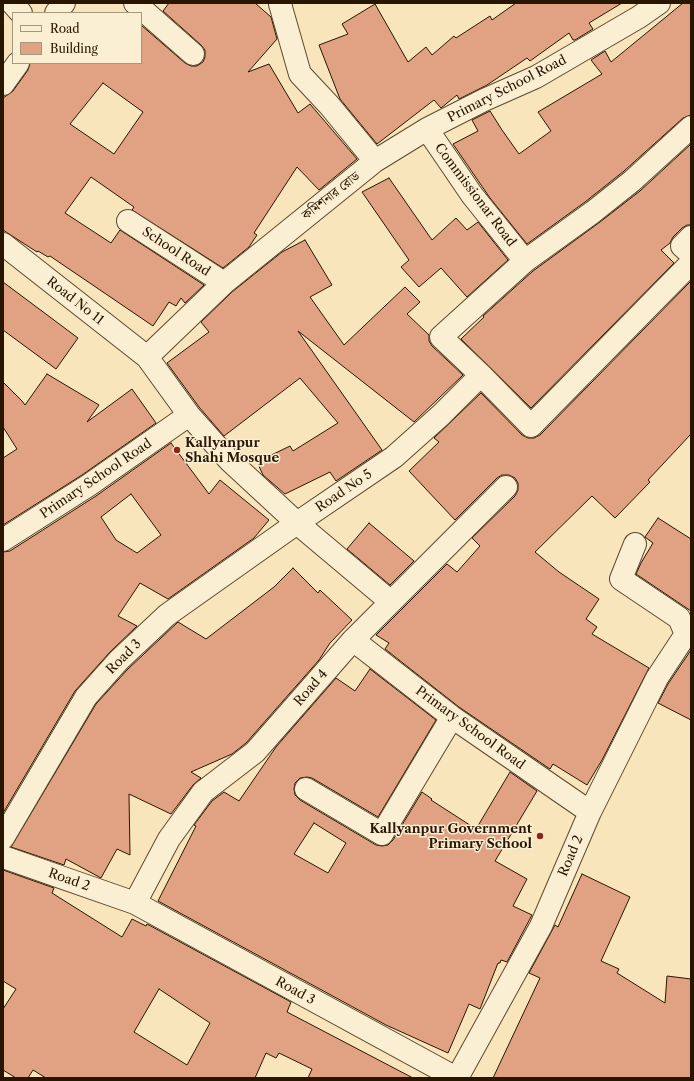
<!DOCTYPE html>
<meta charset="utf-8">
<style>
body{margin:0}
#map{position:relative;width:694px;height:1081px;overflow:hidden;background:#f8e5bb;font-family:"Libre Caslon Text",serif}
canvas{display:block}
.frame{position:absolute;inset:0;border:4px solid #291600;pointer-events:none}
.legend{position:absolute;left:12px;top:12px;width:130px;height:52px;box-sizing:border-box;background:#faeed3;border:1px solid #a6987f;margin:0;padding:5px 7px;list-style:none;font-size:12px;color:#291600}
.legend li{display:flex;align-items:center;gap:8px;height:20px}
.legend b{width:20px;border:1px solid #a6987f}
</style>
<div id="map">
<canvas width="694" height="1081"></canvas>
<div class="frame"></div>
<ul class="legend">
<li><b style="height:5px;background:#faeed3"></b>Road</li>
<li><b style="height:11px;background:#e1a183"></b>Building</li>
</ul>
</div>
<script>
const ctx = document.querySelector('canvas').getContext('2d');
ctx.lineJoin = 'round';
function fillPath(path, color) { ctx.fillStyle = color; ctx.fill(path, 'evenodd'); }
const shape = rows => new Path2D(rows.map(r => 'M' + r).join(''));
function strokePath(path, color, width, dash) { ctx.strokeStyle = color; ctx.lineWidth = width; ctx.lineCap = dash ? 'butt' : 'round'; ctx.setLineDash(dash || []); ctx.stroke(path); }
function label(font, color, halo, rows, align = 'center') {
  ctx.font = font + ' "Libre Caslon Text","Noto Serif Bengali",serif'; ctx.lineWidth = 3; ctx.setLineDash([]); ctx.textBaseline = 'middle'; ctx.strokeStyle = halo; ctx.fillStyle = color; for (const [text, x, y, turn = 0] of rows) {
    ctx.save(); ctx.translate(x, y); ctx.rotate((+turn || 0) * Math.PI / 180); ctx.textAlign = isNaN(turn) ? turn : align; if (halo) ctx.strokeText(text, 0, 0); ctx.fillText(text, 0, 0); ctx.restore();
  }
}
const building = shape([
 [169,3,255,3,271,17,277,39,248,72,269,64,298,113,310,104,357,159,319,190,297,167,254,233,257,235,249,247,223,268,132,210,134,207,91,177,65,213,111,243,120,230,204,285,185,303,181,298,176,306,169,302,153,326,50,256,48,257,38,251,37,252,3,230,3,98,13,91,28,70,30,63,141,63,141,25,185,63,191,66,197,66,203,62,205,57,205,50,201,45,163,11,169,3],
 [103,83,143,112,114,154,70,124,103,83],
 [516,3,622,3,589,23,593,29,575,40,573,40,569,33,530,61,527,58,487,85,459,99,457,95,441,108,434,100,377,144,340,99,319,45,348,34,342,24,375,4,408,62,426,47,432,55,454,36,456,38,490,16,492,20,516,3],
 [683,3,691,3,691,115,683,118,624,171,585,202,527,244,490,198,453,144,478,131,472,120,490,111,502,130,519,154,551,131,538,112,602,74,591,60,605,51,611,62,683,3],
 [691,144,691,225,687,225,682,228,673,237,670,243,661,250,674,263,531,408,461,339,484,317,483,316,533,271,600,222,640,191,691,144],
 [389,178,432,240,456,218,467,230,478,222,508,260,467,297,441,268,419,287,401,267,409,260,362,192,389,178],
 [305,240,332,285,310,297,344,345,405,287,420,302,407,314,429,335,429,341,432,346,463,375,414,422,298,331,382,450,336,481,330,472,285,494,263,475,257,462,290,446,293,451,338,423,300,378,224,436,199,407,167,363,209,332,201,322,232,292,282,252,305,240],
 [691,281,691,434,648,480,650,482,615,518,592,496,535,552,559,572,599,599,586,619,597,627,592,634,649,668,602,760,587,785,553,764,550,769,459,707,385,649,389,643,376,635,447,564,457,572,480,546,472,538,515,496,518,490,518,483,515,478,509,475,502,475,497,478,455,520,409,471,439,442,434,438,481,393,522,435,528,438,534,438,540,435,691,281],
 [3,282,78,338,56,369,3,330,3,282],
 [47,374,99,405,87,422,132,389,156,423,82,475,3,525,3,458,17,449,3,427,3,382,22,401,25,405,47,374],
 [171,443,209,494,220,480,269,520,254,538,168,599,140,583,118,616,137,626,110,652,75,691,3,813,3,552,10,551,96,496,171,443],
 [131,494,161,535,137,553,116,540,101,517,131,494],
 [658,518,691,539,691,611,636,574,641,563,653,543,645,537,658,518],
 [369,523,414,561,390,585,347,549,369,523],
 [293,568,318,593,320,590,352,620,330,643,319,660,246,743,232,754,191,772,201,778,193,785,171,814,129,794,130,855,117,849,101,878,66,859,64,865,11,847,96,704,128,669,178,622,206,639,274,587,293,568],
 [691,650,691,720,658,703,668,684,691,650],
 [370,669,436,720,378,817,312,778,307,777,300,778,295,783,294,789,295,795,300,800,376,845,382,846,388,845,393,840,422,792,432,799,431,800,476,829,510,772,537,791,495,861,527,879,513,906,532,915,507,962,501,960,500,963,498,963,480,1009,469,1004,448,1053,386,1025,158,901,196,826,194,825,212,801,224,792,239,801,276,747,336,678,355,691,370,669],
 [314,823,346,843,328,873,294,854,314,823],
 [3,870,54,888,52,893,122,937,132,919,146,926,147,924,291,1002,287,1012,413,1078,308,1078,312,1069,279,1053,276,1058,266,1053,255,1078,46,1078,33,1070,28,1078,16,1078,3,1070,3,1009,16,989,3,981,3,870],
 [159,989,210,1023,187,1065,134,1032,159,989],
 [582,874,630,897,601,961,619,969,617,973,665,1003,667,976,691,979,691,1078,493,1078,540,978,529,973,555,925,558,927,582,874]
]);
const minor = shape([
 [12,3,21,13],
 [135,3,193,54],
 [281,3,280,4,300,74,329,105,375,161],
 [56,13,64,3],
 [3,84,18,63],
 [691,127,632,181,593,212,525,261,441,337,481,375,531,426,691,263],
 [427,129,472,195,525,261],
 [128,221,224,283],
 [691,237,682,246,691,254],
 [3,244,147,357,189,415,230,461,297,523,391,602],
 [147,357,224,283,375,161,427,129,484,100,536,77,639,17,659,3],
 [3,540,89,485,189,415],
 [635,544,621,579,679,618,686,634,691,636],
 [353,640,452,717,590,812],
 [306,789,382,834,452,717],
 [3,838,86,697,119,660,167,615,297,523,394,457,441,415,481,375],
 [3,857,135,903,456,1078],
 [135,903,169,839,203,792,255,752,353,640,506,487],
 [457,1078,541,926,590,812,657,678,686,634,691,631]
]);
const markers = [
 [177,450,4,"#8f2418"],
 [540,836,4,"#8f2418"]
];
const streetNames = [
 ["Primary School Road",507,89,-27],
 ["Commissionar Road",475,195,53],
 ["কমিশনার রোড",331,196,-38],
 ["School Road",176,252,33],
 ["Road No 11",75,301,38],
 ["Primary School Road",96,479,-34],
 ["Road No 5",344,491,-34],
 ["Road 3",124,657,-45],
 ["Road 4",311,688,-49],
 ["Primary School Road",470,728,36],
 ["Road 2",571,856,-67],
 ["Road 2",69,880,19],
 ["Road 3",295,991,29]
];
const poiNames = [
 ["Kallyanpur",185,443],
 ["Shahi Mosque",185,458],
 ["Kallyanpur Government",532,829,"right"],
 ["Primary School",532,844,"right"]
];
fillPath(building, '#e1a183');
strokePath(building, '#291600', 1);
strokePath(minor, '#5d4a2f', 24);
strokePath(minor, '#faeed3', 22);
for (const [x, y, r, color] of markers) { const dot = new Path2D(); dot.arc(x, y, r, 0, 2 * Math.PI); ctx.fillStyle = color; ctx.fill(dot); strokePath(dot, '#faeed3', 1.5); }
label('13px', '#291600', '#faeed3', streetNames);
label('bold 13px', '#291600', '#faeed3', poiNames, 'left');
</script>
